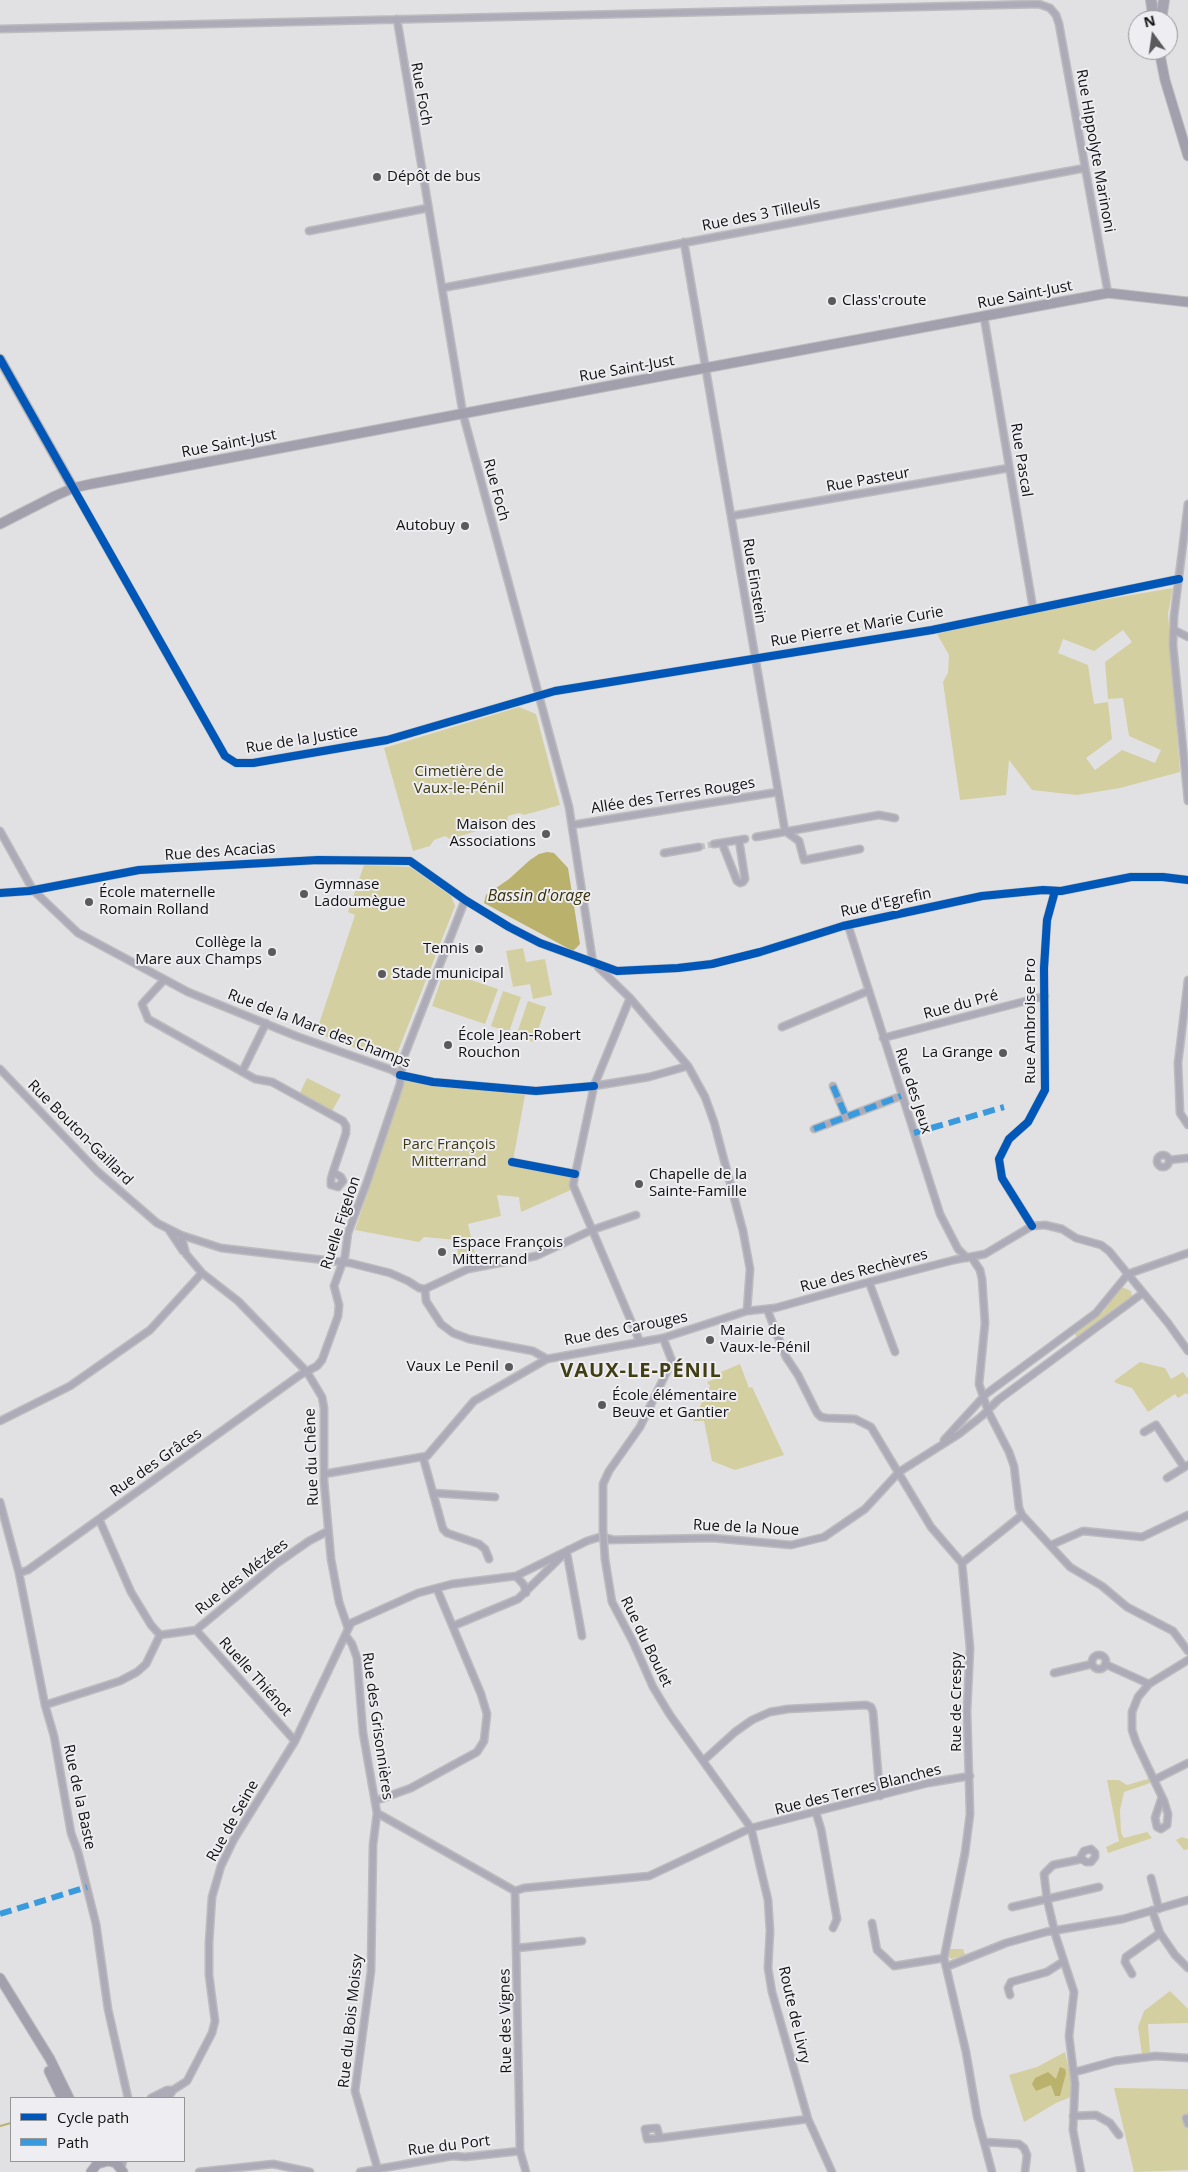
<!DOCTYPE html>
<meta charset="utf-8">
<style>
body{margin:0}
#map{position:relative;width:1188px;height:2172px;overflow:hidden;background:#e1e1e3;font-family:"Open Sans",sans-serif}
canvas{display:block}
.legend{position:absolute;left:10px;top:2097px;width:175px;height:65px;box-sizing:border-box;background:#eeedf1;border:1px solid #969598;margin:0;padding:6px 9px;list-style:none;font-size:15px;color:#121213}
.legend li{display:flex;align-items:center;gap:10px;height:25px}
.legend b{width:25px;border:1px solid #969598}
.north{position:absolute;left:1128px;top:10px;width:50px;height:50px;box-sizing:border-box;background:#eeedf1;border:1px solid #969598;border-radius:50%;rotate:346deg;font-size:14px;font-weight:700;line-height:20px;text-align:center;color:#121213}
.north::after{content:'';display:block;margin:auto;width:18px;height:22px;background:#5a5a5c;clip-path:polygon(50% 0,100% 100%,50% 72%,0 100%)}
</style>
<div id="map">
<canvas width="1188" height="2172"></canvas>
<ul class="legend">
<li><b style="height:6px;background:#0057b8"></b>Cycle path</li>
<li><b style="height:6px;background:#3a9ade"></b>Path</li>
</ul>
<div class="north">N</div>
</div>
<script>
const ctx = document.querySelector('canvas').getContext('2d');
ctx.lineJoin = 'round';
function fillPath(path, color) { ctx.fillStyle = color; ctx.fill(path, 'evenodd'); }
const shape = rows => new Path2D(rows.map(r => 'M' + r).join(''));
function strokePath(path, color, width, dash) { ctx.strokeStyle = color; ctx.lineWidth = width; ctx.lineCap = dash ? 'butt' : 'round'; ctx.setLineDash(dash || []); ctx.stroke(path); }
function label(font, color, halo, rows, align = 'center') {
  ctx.font = font + ' "Open Sans",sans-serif'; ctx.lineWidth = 4; ctx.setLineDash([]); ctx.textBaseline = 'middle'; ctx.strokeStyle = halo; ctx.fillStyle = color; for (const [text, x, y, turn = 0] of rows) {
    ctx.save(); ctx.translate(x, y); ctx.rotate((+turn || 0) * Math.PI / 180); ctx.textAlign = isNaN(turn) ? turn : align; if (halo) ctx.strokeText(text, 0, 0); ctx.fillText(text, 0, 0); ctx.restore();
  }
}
const green = shape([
 [1173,588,1168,614,1180,772,1120,788,1077,795,1032,790,1009,760,1006,795,960,800,943,682,948,673,949,655,937,634,1013,615],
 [1123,630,1132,642,1105,662,1108,699,1123,698,1129,736,1161,750,1155,763,1122,750,1095,770,1086,758,1112,739,1108,702,1094,704,1088,665,1058,653,1063,639,1094,651],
 [519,707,536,714,560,805,524,815,519,813,508,816,507,822,450,839,445,836,434,840,430,846,413,851,384,748],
 [364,865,410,867,451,896,455,906,395,1059,387,1060,316,1033,355,915,348,912],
 [523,948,526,962,545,959,552,995,533,999,530,984,513,987,506,951],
 [444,971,498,989,485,1024,432,1006],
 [503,991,521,997,509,1032,491,1026],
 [528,1001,546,1007,534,1042,516,1036],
 [307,1078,341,1095,332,1111,299,1095],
 [405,1081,525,1095,512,1166,570,1177,571,1190,521,1212,519,1197,497,1195,501,1216,468,1224,476,1258,459,1261,456,1240,424,1237,419,1242,355,1230],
 [1122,1287,1131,1291,1132,1296,1130,1301,1076,1338,1075,1332,1104,1311,1117,1291],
 [1140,1362,1165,1368,1171,1379,1183,1372,1188,1379,1188,1395,1186,1393,1178,1398,1175,1394,1148,1412,1132,1388,1116,1383,1114,1381],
 [740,1364,749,1388,752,1387,784,1455,735,1470,712,1461,704,1421,693,1421,710,1386,707,1382,717,1378,716,1374],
 [1151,1778,1153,1782,1124,1792,1120,1810,1121,1833,1124,1838,1147,1832,1152,1838,1108,1853,1106,1847,1119,1841,1107,1780,1119,1780,1127,1785],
 [1182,1837,1188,1839,1188,1849,1184,1850,1176,1840],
 [949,1949,963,1949,965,1955,951,1959,947,1955],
 [1170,1991,1188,2009,1188,2023,1148,2024,1150,2054,1142,2054,1138,2027,1144,2011],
 [1065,2052,1071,2078,1071,2097,1056,2103,1024,2122,1009,2075,1037,2067],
 [1114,2088,1188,2089,1188,2170,1134,2172]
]);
const water = shape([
 [547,852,554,853,568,868,580,944,573,951,484,903,486,895,509,879,530,860,539,854],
 [1060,2067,1065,2069,1066,2073,1060,2096,1055,2096,1051,2085,1036,2091,1032,2084,1035,2078,1048,2072,1056,2079]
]);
const stream = shape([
 [0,2126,11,2123]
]);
const streetTunnel = shape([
 [699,847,714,844]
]);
const street = shape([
 [397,19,463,414,569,807,593,963],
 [0,29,1039,4,1050,8,1056,15,1059,24,1108,293],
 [309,231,428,208],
 [684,242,785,831,799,841,804,860,860,849],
 [442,288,1085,168],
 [984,317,1033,608],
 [73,488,225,756,236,763,253,763,387,740,555,691,932,630,1179,579],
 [1188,504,1174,616,1173,645,1188,801],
 [731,516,1009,468],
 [1174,630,1188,637],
 [572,825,778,792],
 [0,831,33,890,78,933,188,992,296,1036,392,1070,400,1075,433,1082,536,1091,594,1086,649,1077,688,1066],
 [756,837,879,815,895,818],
 [722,843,737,881,740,883,743,882,745,879,739,840],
 [714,844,745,839],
 [664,853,699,847],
 [0,893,29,891,139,870,318,860,410,861,465,900,509,927,540,943,617,971,678,968,712,964,760,952,843,926,982,896,1043,890,1061,891,1131,877,1163,877,1188,880],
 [848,925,940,1214,958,1249,967,1258],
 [598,967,630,998,688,1066,705,1097,714,1122,743,1231,750,1269,747,1311],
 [164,980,142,1004,148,1019,255,1079,272,1082,343,1121,346,1126,346,1133,333,1172,331,1179,331,1185,338,1187,343,1181,341,1177,333,1172],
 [1188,980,1178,1063,1180,1113,1188,1125],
 [630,998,594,1086,573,1185,640,1342],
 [782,1027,868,991],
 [883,1038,1045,996],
 [0,1069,97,1171,157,1223,181,1235,186,1254,202,1273,238,1301,307,1372,322,1397,324,1408,324,1481,331,1559,339,1602,348,1628],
 [242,1072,266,1023],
 [833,1086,846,1117,901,1096],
 [814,1129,846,1117],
 '1157 1161a6 6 0 1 1 12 0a6 6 0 1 1-12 0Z',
 [1169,1160,1188,1158],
 [512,1162,575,1174],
 [1032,1226,1002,1178,999,1159,1009,1139,1028,1122,1045,1090,1044,968,1047,920,1055,891],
 [169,1230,183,1251],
 [181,1235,221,1248,350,1263,390,1273,408,1281,419,1288,425,1289],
 [972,1258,980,1270,982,1279,985,1323,979,1384,988,1411,1009,1452,1014,1466,1019,1508,1022,1515,1070,1567,1102,1586,1127,1607,1173,1631,1188,1651],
 [869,1282,895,1352],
 [425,1289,468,1269,536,1256,592,1230,636,1215],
 [425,1289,426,1301,441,1324,453,1333,469,1339,533,1351,547,1359],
 [767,1309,786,1357,798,1375,817,1413,821,1417,827,1418,855,1419,871,1427,931,1527,962,1563,970,1648,967,1711,970,1814,965,1853,944,1958,966,2052,977,2116,992,2172],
 [0,1421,70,1386,150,1330,202,1273],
 [1144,1432,1156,1425,1184,1467],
 [944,1440,986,1394,1096,1313,1128,1274,1188,1253],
 [423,1457,443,1529,447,1533,479,1544,485,1549,489,1559],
 [324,1474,427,1456,474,1401,547,1359,663,1338,747,1311,775,1308,869,1282,954,1260,985,1254,1032,1226,1045,1225,1062,1229,1076,1238,1101,1245,1109,1251,1168,1323,1188,1351],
 [1167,1478,1188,1465],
 [433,1493,495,1497],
 [0,1502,19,1573,45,1705,54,1736,71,1833,78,1852,96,1924,108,2009,128,2098],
 [99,1519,131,1592,151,1625,160,1635],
 [603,1530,603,1484,609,1471,640,1427,672,1361,663,1338],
 [608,1540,712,1538,791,1545,824,1537,865,1509,899,1472,959,1434,982,1416,998,1400,1143,1293],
 [1051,1545,1083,1531,1142,1537,1188,1515],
 [567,1554,582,1636],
 [605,1559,612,1602,633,1642,653,1687,670,1715,751,1828,768,1900,770,1931,768,1968,772,1992,808,2119,832,2172],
 [962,1563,1022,1515],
 [19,1573,28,1570,300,1375,317,1366,322,1360,338,1316,339,1305,334,1286,345,1256,348,1233,367,1182,400,1084,403,1059,465,900],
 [516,1576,524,1585,526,1593],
 [453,1626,518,1599,568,1550],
 [196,1630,295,1741],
 [346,1636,352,1644,357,1658,363,1733,377,1813,515,1891],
 '1092 1662a7 7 0 1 1 14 0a7 7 0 1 1-14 0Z',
 [1105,1664,1149,1684],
 [1054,1673,1092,1664],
 [45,1705,120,1681,137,1672,146,1664,160,1635,196,1630,276,1564,309,1541,328,1531],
 [703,1761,735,1732,752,1720,770,1712,788,1709,866,1705,871,1707,873,1712,880,1796],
 [1154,1780,1188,1763],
 [1162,1797,1155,1818,1157,1827,1161,1829,1167,1825,1168,1814,1164,1801,1154,1780,1136,1742,1132,1730,1132,1712,1138,1697,1149,1684,1188,1660],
 [375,1801,411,1788,477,1752,484,1741,487,1714,481,1694,437,1589],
 [377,1813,373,1845,371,1971,355,2091,378,2170],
 [816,1813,821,1829,837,1919,833,1928],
 [1151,1878,1159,1909],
 [515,1891,524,1888,649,1876,751,1828,928,1783,970,1776],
 [515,1891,520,2151],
 [1012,1907,1099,1887],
 [1152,1910,1160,1933,1175,1955,1188,1968],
 [872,1923,877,1950,894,1966,944,1958],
 [518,1948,582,1941],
 [946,1967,1006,1943,1046,1932,1123,1919,1188,1900],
 [1132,1974,1125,1962,1126,1957,1160,1933],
 [1010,1995,1008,1988,1011,1982,1047,1972,1064,1961],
 [1075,2072,1115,2061,1156,2056,1188,2058],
 [151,2098,167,2090,173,2090],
 [163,2098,170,2095,173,2090,187,2081,212,2033,215,2021,209,1975,209,1943,212,1897,221,1866,234,1839,295,1741,351,1623,418,1593,452,1584,516,1576,587,1541,600,1537,611,1539],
 [1073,2116,1096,2115,1110,2123,1119,2135],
 [1186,2118,1188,2124],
 [660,2138,657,2128,645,2129,647,2139,660,2138,808,2119],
 [985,2142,1019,2144,1024,2148,1027,2155,1025,2172],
 [121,2169,123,2161],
 [199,2172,273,2164,310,2172],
 [360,2172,453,2156,465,2157,520,2151,526,2172],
 [1081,2172,1073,2130,1075,2084,1069,2036,1074,1992,1056,1937,1047,1899,1044,1874,1053,1865,1082,1859,1086,1862,1091,1862,1095,1857,1095,1853,1091,1849,1084,1851,1081,1856,1082,1859]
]);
const secondary = shape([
 [1159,50,1165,80,1188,156],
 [0,359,73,488],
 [0,524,55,496,73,488,91,484,603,387,1108,293,1188,302],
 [0,1978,50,2059,69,2098],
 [49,2071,62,2098],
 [91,2172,97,2164,108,2161,116,2163,123,2172]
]);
const primary = shape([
 [1151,0,1154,20],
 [1161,20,1164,0]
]);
const streetBridge = shape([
 [603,1530,605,1559]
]);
const quiet = shape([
 [833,1086,846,1117,901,1096],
 [814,1129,846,1117],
 [914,1133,1004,1107],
 [0,1914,87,1887]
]);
const cycleway = shape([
 [0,359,225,756,236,763,253,763,387,740,555,691,932,630,1179,579],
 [0,893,29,891,139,870,318,860,410,861,465,900,509,927,540,943,617,971,678,968,712,964,760,952,843,926,982,896,1043,890,1061,891,1131,877,1163,877,1188,880],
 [400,1075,433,1082,536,1091,594,1086],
 [512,1162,575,1174],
 [1032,1226,1002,1178,999,1159,1009,1139,1028,1122,1045,1090,1044,968,1047,920,1055,891]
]);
const markers = [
 [377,177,5,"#5a5a5c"],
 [832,301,5,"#5a5a5c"],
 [465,526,5,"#5a5a5c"],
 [546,834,5,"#5a5a5c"],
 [304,894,5,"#5a5a5c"],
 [89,902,5,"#5a5a5c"],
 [479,949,5,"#5a5a5c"],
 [272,952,5,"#5a5a5c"],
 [382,974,5,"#5a5a5c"],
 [448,1045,5,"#5a5a5c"],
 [1003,1053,5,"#5a5a5c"],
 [639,1184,5,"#5a5a5c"],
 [442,1252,5,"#5a5a5c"],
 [710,1340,5,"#5a5a5c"],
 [509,1367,5,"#5a5a5c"],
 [602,1405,5,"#5a5a5c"]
];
const streetNames = [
 ["Rue Foch",421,94,80],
 ["Rue HIppolyte Marinoni",1095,151,80],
 ["Rue des 3 Tilleuls",761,215,-11],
 ["Rue Saint-Just",1025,295,-11],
 ["Rue Saint-Just",627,369,-10],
 ["Rue Saint-Just",229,444,-11],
 ["Rue Pascal",1021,460,81],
 ["Rue Pasteur",868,480,-10],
 ["Rue Foch",496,490,75],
 ["Rue Einstein",754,581,81],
 ["Rue Pierre et Marie Curie",857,627,-10],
 ["Rue de la Justice",302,740,-9],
 ["Allée des Terres Rouges",673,796,-9],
 ["Rue des Acacias",220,852,-4],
 ["Rue d'Egrefin",886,903,-12],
 ["Rue du Pré",961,1005,-15],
 ["Rue Ambroise Pro",1031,1021,-90],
 ["Rue de la Mare des Champs",319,1029,21],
 ["Rue des Jeux",913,1091,72],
 ["Rue Bouton-Gaillard",80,1133,45],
 ["Ruelle Figelon",341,1223,-72],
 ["Rue des Rechèvres",864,1271,-15],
 ["Rue des Carouges",626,1329,-11],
 ["Rue du Chêne",312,1457,-92],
 ["Rue des Grâces",156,1463,-35],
 ["Rue de la Noue",746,1528,3],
 ["Rue des Mézées",242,1577,-38],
 ["Rue du Boulet",646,1642,64],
 ["Ruelle Thiénot",255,1677,48],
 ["Rue de Crespy",957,1702,-90],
 ["Rue des Grisonnières",377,1726,82],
 ["Rue des Terres Blanches",858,1790,-14],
 ["Rue de la Baste",79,1797,78],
 ["Rue de Seine",233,1821,-61],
 ["Route de Livry",794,2015,77],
 ["Rue du Bois Moissy",351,2021,-84],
 ["Rue des Vignes",506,2021,-91],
 ["Rue du Port",449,2146,-7]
];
const poiNames = [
 ["Dépôt de bus",387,177],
 ["Class'croute",842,301],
 ["Autobuy",455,526,"right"],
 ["Maison des",536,825,"right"],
 ["Associations",536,842,"right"],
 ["Gymnase",314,885],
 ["Ladoumègue",314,902],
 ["École maternelle",99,893],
 ["Romain Rolland",99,910],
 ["Collège la",262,943,"right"],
 ["Mare aux Champs",262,960,"right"],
 ["Tennis",469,949,"right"],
 ["Stade municipal",392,974],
 ["École Jean-Robert",458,1036],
 ["Rouchon",458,1053],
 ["La Grange",993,1053,"right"],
 ["Chapelle de la",649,1175],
 ["Sainte-Famille",649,1192],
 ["Espace François",452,1243],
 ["Mitterrand",452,1260],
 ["Mairie de",720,1331],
 ["Vaux-le-Pénil",720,1348],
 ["Vaux Le Penil",499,1367,"right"],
 ["École élémentaire",612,1396],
 ["Beuve et Gantier",612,1413]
];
const parkNames = [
 ["Cimetière de",459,772],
 ["Vaux-le-Pénil",459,789],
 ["Parc François",449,1145],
 ["Mitterrand",449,1162]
];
const waterNames = [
 ["Bassin d'orage",539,896]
];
const districtNames = [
 ["VAUX-LE-PÉNIL",641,1371]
];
fillPath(green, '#d4cfa0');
fillPath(water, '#b9b16c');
strokePath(stream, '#b9b16c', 2);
strokePath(streetTunnel, '#c2c2c4', 6, [6, 3]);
strokePath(street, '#bcbcbe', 9);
strokePath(secondary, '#bcbcbe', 11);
strokePath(primary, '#bcbcbe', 12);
strokePath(street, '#adabb7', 6);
strokePath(secondary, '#a3a0ae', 9);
strokePath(primary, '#a6a4b1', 10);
strokePath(streetBridge, '#bcbcbe', 9, []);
strokePath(streetBridge, '#adabb7', 6);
strokePath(quiet, '#3a9ade', 6, [12, 6]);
strokePath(cycleway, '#0057b8', 8);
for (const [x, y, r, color] of markers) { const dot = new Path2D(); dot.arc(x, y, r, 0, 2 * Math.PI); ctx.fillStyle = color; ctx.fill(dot); strokePath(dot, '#eeedf1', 2); }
label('15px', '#121213', '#eeedf1', streetNames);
label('15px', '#121213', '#eeedf1', poiNames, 'left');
label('15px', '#3f3b11', '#eeedf1', parkNames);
label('italic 16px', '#363106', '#eeedf1', waterNames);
ctx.letterSpacing = '1px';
label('bold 20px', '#423e14', '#eeedf1', districtNames);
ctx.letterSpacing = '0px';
</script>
